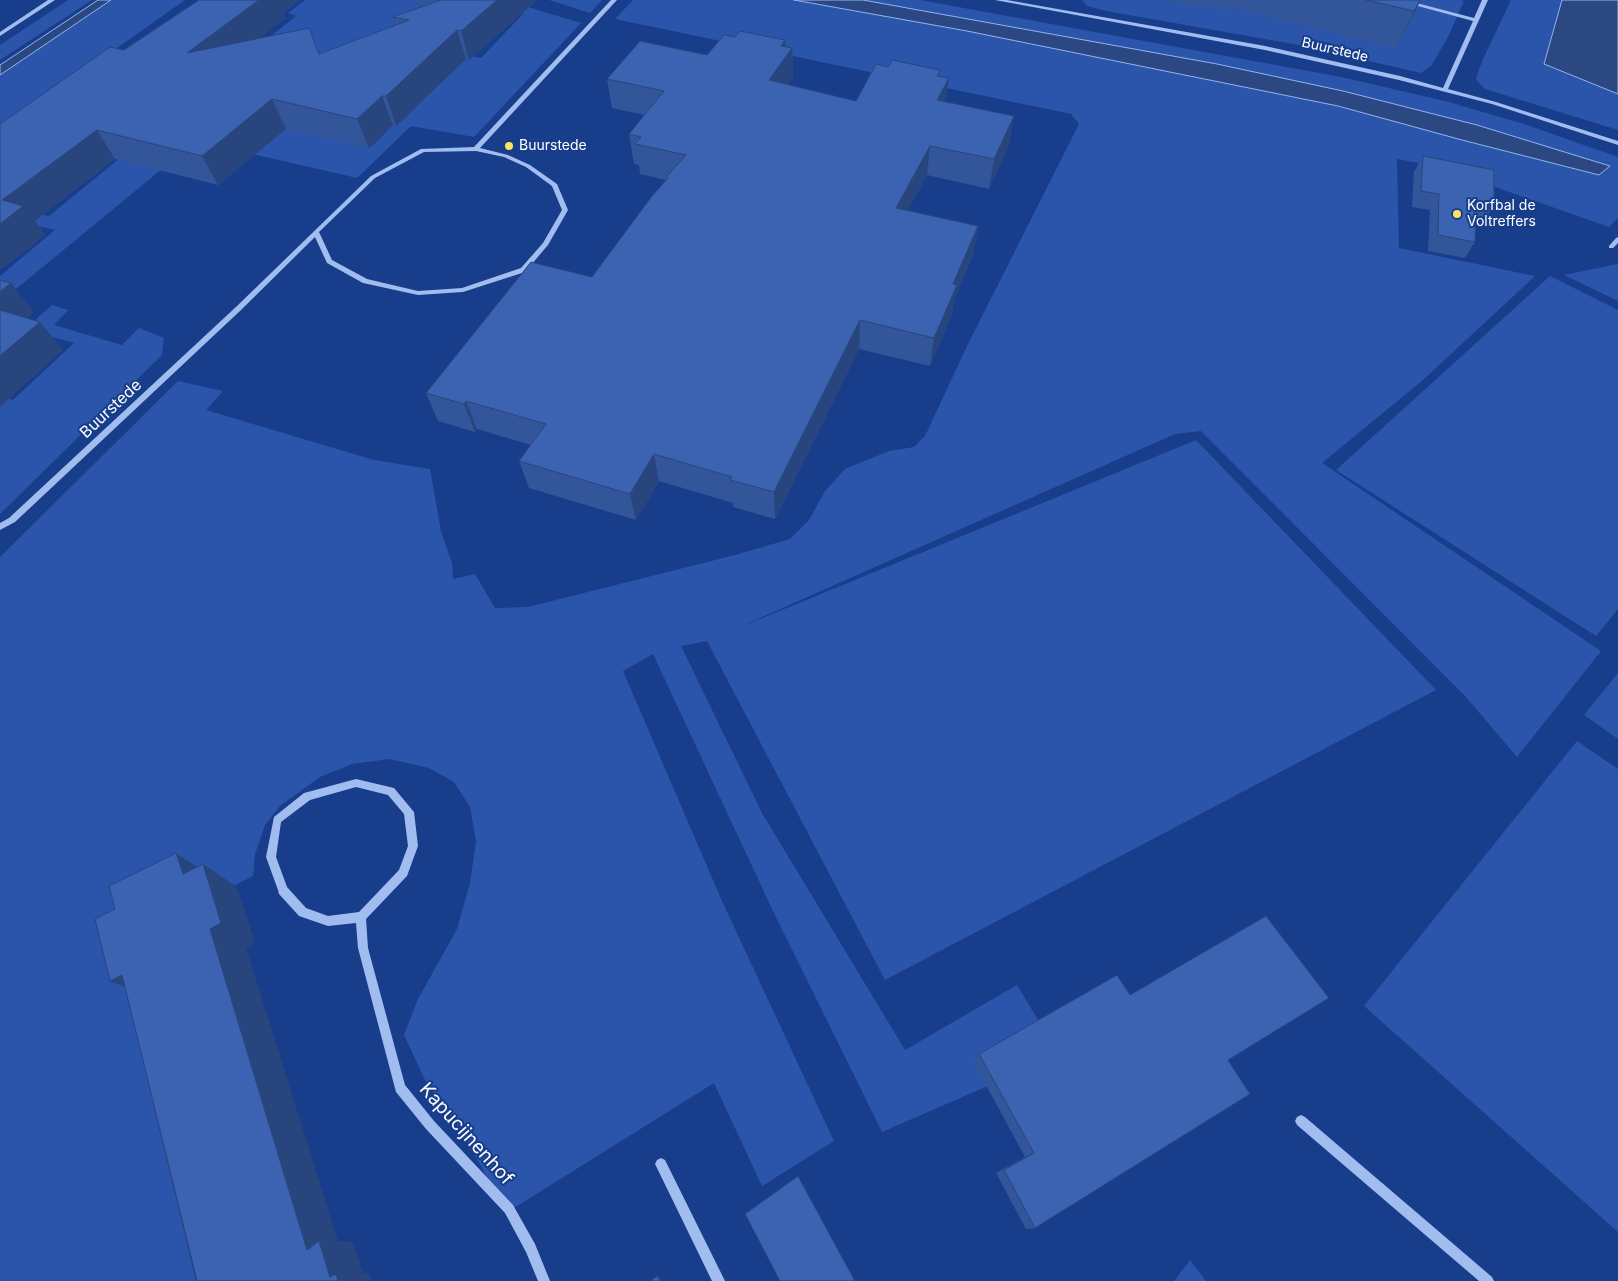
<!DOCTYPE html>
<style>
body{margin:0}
canvas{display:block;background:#173d8b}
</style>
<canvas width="1618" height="1281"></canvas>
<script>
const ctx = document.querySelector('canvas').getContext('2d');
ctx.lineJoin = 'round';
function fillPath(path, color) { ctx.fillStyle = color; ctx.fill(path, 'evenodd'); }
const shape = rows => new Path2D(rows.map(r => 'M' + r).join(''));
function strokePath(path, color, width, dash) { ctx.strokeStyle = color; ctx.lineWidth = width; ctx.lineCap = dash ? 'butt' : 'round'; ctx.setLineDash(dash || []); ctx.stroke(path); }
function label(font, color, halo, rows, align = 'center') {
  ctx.font = font + ' Inter,sans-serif'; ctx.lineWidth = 4; ctx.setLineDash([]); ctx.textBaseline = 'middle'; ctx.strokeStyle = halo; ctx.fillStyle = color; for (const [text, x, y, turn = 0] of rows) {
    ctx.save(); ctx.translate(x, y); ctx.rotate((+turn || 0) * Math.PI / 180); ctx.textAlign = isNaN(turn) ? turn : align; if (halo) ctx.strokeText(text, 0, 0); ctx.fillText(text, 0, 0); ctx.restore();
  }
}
const green = shape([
 [68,0,92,0,0,60,0,45],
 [111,0,185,0,0,131,0,75],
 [305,0,514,0,534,9,581,23,474,137,411,126,357,178,196,141,10,294,0,291,0,276,55,230,24,223,36,213,49,216,137,144,267,123,372,146,386,132,388,120,400,123,467,55,481,58,524,13,502,8,388,71,262,43,296,16,288,13],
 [549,0,602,0,590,13],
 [633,0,794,0,967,31,1338,106,1462,140,1599,175,1609,166,1477,125,1343,91,1217,64,863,0,920,0,1341,77,1445,101,1524,124,1618,157,1618,218,1609,227,1435,166,1397,159,1399,248,1535,276,1423,380,1322,463,1601,651,1517,757,1465,696,1201,431,1175,434,733,630,1196,440,1436,690,885,980,707,641,681,646,762,813,905,1050,1017,985,1059,1055,882,1132,773,911,653,654,623,671,722,901,834,1141,762,1186,714,1083,506,1213,463,1133,426,1082,404,1035,418,999,457,929,470,883,476,841,470,807,454,782,429,768,389,759,352,764,320,777,280,806,265,825,255,854,253,876,116,945,196,1281,0,1281,0,557,178,381,223,391,206,410,374,460,430,469,441,531,452,563,453,579,475,574,495,608,528,607,735,555,790,539,809,520,825,491,845,469,889,451,914,447,925,436,969,342,1079,124,1071,114,615,19],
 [1082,0,1461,0,1464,1,1449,35,1432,65,1421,73,1299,45,1106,11,1087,6],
 [1511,0,1562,0,1544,64,1618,94,1618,130,1485,89,1478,82,1476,78,1483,59],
 [1618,264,1618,301,1564,275],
 [1550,276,1618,310,1618,609,1596,636,1336,470],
 [52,305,68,310,54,325,122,345,139,328,164,338,162,355,0,514,0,396,13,400,74,343,25,329],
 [1618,673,1618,739,1584,715],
 [1577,741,1618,769,1618,1232,1364,1006],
 [1190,1260,1206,1281,1174,1281]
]);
const water = shape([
 [98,0,111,0,0,75,0,65,98,0],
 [794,0,863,0,1217,64,1343,91,1477,125,1610,166,1599,175,1462,140,1338,106,967,31,794,0],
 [1562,0,1618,0,1618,94,1544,64,1562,0]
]);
const minor = shape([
 [48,0,55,0,0,36,0,32,48,0],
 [611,0,617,0,480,148,508,155,530,165,557,184,568,210,548,245,525,272,463,292,418,295,363,283,327,263,315,237,241,310,15,522,0,530,0,523,9,518,237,306,371,176,421,149,474,147,611,0],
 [476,151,504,157,526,167,552,186,562,210,543,243,521,268,462,288,418,291,367,279,332,260,319,232,375,178,424,152,476,151],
 [995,0,1007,0,1265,46,1400,76,1443,88,1473,21,1396,0,1405,0,1474,18,1482,0,1488,0,1448,89,1496,102,1618,141,1618,145,1492,104,1399,80,1265,50,995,0],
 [1618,237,1618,243,1613,248,1609,248,1609,246,1616,238,1618,237],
 [356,779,394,788,414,812,418,846,407,876,366,919,368,948,405,1085,434,1121,513,1205,535,1244,550,1281,538,1281,526,1252,505,1213,426,1129,396,1092,358,948,356,923,328,926,299,916,279,894,278,890,266,857,274,817,304,793,356,779],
 [356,787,388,795,404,814,408,846,399,870,359,912,328,916,306,908,287,887,276,857,281,822,310,800,356,787],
 [1301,1115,1305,1117,1492,1277,1494,1281,1479,1281,1297,1125,1295,1121,1297,1117,1301,1115],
 [661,1158,665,1160,725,1281,712,1281,657,1168,655,1164,657,1160,661,1158]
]);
const wall = shape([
 [199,0,300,0,283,13,286,18,259,38,309,28,319,54,396,25,393,17,423,6,415,0,537,0,469,60,466,59,396,126,393,125,369,148,286,129,218,185,115,159,35,221,45,235,18,257,0,269,0,124,124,50],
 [1164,0,1421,0,1396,49,1229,7,1228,11],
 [735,37,785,40,785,47,792,48,793,77,787,85,856,101,888,67,940,70,939,77,946,102,1014,116,1009,145,989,189,927,175,908,210,978,226,973,255,954,299,952,314,930,366,859,349,775,519,733,507,733,503,659,481,636,520,529,488,519,461,531,445,477,429,475,432,438,421,426,393,592,277,666,180,640,174,639,165,634,164,629,134,645,115,612,108,607,79,707,55],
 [1423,156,1494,205,1484,221,1476,220,1475,242,1465,258,1428,251,1430,210,1412,207,1414,172],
 [1130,995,1228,1060,1035,1228,1026,1229,996,1173,1025,1157,973,1061,979,1054]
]);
const shadedWall = shape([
 [259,0,300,0,283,13,286,18,202,82,187,53],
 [497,0,537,0,469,60,461,31],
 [1420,0,1414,13,1396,49,1414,11],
 [457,30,466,59,396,126,386,96],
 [785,40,786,57,792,48,793,77,770,110,769,80,781,46],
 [949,78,945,108,937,100],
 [382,96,393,125,369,148,357,119],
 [272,99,286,129,218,185,202,156],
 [1014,116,1009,145,989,189,994,159],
 [97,130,115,159,35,221,45,235,18,257,0,269,0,224,2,200],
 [930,146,927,175,894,237,896,208],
 [978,226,973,255,954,299,952,314,930,366,934,338,953,284],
 [11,283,34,312,9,334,0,324,0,292],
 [860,320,859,349,775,519,774,492],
 [40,322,63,350,0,407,0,356],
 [466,401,477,429,475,432,464,404],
 [654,454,659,481,636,520,630,494],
 [176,853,205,872,203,864,237,887,255,943,246,948,338,1241,353,1242,363,1273,369,1273,372,1281,338,1281,330,1277,307,1250],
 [122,975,152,998,110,981],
 [657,1276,660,1276,662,1281,660,1281]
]);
const building = shape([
 [199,0,259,0,187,53,309,28,319,54,409,20,393,17,441,0,497,0,461,31,457,30,386,96,382,96,357,119,272,99,202,156,97,130,2,200,23,206,0,224,0,124,110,47,124,50,199,0],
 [1366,0,1420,0,1414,11,1366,0],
 [740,31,785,40,781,46,792,48,769,80,856,101,876,64,888,67,892,60,940,70,937,76,949,78,937,100,1014,116,994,159,930,146,896,208,978,226,953,284,957,285,934,338,860,320,774,492,730,480,732,477,654,454,630,494,519,461,546,424,466,401,464,404,426,393,531,262,592,277,652,196,668,178,666,177,686,155,635,144,641,137,629,134,664,91,607,79,640,41,707,55,724,35,735,37,740,31],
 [1423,156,1494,170,1494,205,1476,202,1475,242,1438,235,1439,194,1421,191,1423,156],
 [0,280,11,283,0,292,0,280],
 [0,310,40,322,0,356,0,310],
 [176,853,183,874,203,864,221,923,210,929,307,1250,319,1241,330,1277,336,1274,338,1281,197,1281,122,975,110,981,95,919,115,909,109,886,176,853],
 [1266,916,1329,998,1228,1060,1250,1094,1035,1228,1004,1170,1034,1153,979,1054,1117,975,1130,995,1266,916],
 [798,1176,855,1281,780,1281,745,1214,798,1176],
 [657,1276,660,1281,651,1281,657,1276]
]);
const markers = [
 [509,146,5,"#ffe25e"],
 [1457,214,5,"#ffe25e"]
];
const farStreetnames = [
 ["Buurstede",1335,50,13]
];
const farPoinames = [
 ["Buurstede",519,146],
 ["Korfbal de",1467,206],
 ["Voltreffers",1467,222]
];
const streetNames = [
 ["Buurstede",111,409,-43]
];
const nearStreetnames = [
 ["Kapucijnenhof",466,1134,48]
];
fillPath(green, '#2a55aa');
fillPath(water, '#2b4882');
strokePath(water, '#93b5f1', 1);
fillPath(minor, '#a1bcef');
fillPath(wall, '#359');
fillPath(shadedWall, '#29457d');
fillPath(building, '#3b63b2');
strokePath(building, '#29457d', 1);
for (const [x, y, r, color] of markers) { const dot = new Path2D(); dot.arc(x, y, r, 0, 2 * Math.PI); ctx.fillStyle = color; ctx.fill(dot); strokePath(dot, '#173d8b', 2); }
label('14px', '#fff', '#173d8b', farStreetnames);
label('14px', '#fff', '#173d8b', farPoinames, 'left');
label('16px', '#fff', '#173d8b', streetNames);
label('19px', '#fff', '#173d8b', nearStreetnames);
</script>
